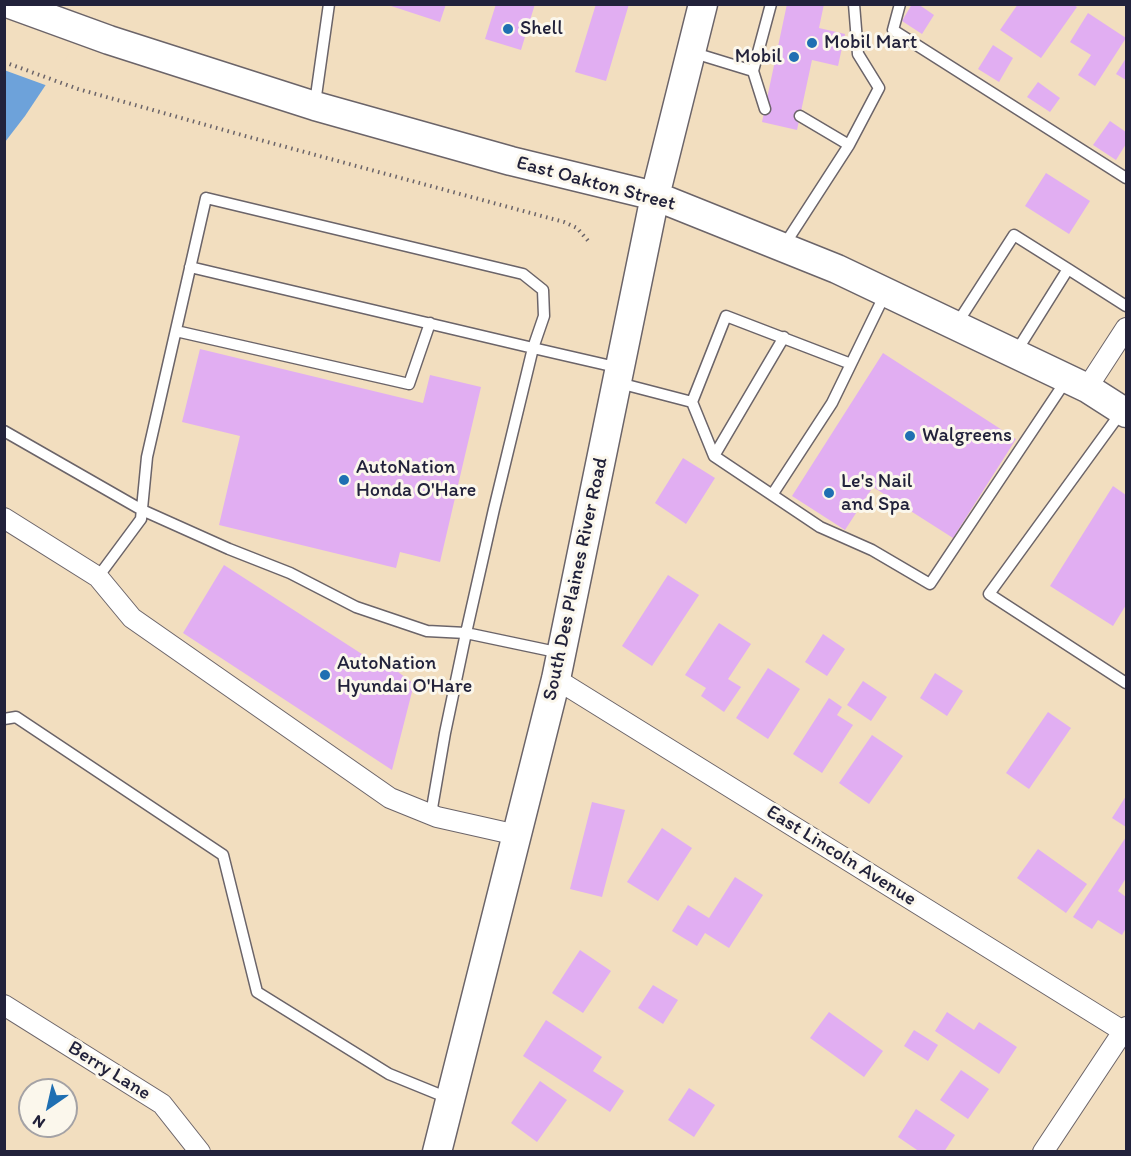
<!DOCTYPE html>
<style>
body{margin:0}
#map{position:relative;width:1131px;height:1156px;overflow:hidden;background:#f2debf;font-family:Itim,sans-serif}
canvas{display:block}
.frame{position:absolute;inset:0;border:6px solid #22223b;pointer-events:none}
.north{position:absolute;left:18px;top:1078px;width:60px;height:60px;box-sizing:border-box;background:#fbf7ec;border:2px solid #a4a2a5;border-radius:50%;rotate:214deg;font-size:16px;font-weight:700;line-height:24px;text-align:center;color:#22223b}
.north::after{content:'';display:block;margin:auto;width:21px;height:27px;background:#1f6fb2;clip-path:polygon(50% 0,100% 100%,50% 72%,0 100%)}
</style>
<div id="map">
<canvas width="1131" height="1156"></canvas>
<div class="frame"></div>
<div class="north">N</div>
</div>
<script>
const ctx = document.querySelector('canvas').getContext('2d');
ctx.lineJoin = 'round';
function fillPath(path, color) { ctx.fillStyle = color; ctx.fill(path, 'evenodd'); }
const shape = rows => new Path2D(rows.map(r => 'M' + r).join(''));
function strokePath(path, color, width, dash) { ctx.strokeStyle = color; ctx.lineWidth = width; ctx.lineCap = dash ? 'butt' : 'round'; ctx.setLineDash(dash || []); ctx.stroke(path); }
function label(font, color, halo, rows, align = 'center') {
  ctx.font = font + ' Itim,sans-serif'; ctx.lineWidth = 6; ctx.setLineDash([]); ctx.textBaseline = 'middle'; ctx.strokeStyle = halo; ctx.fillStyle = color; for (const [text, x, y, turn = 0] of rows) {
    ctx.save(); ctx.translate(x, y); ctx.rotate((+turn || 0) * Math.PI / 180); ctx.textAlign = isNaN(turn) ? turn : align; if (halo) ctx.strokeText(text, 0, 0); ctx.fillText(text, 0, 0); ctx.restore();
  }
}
const water = shape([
 [5,5,99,5,25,116,5,142]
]);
const pier = shape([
 [102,4,48,86,4,70,5,5]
]);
const building = shape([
 [385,4,446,4,440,22],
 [496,4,535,4,521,50,485,39],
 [596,4,629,4,606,81,575,72],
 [787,4,824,4,819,28,845,34,838,66,812,60,797,130,762,122],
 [912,4,918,4,934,15,922,34,902,21],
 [1018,4,1072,4,1077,7,1041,58,1000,30],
 [1088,13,1126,38,1095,86,1078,75,1091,55,1070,42],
 [993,45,1013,58,999,82,978,69],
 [1126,58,1126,80,1116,74],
 [1038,82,1060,98,1050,112,1027,97],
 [1110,121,1126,132,1126,144,1116,160,1093,145],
 [1046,173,1090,201,1069,234,1025,206],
 [200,349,423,403,430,375,481,387,440,562,400,552,396,568,219,525,240,436,182,422],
 [883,353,1016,439,953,538,873,487,845,530,792,496],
 [683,458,715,478,686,524,655,503],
 [1113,486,1126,495,1126,605,1113,626,1050,586],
 [224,565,382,667,385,662,414,684,392,770,183,633],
 [668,575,699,595,652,666,622,646],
 [719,623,751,644,728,679,741,687,724,712,701,696,706,688,685,675],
 [823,634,845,649,827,676,805,662],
 [768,668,800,689,768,739,736,718],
 [935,673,963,691,947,716,920,698],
 [863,681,887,697,871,721,847,705],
 [829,698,842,707,837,715,853,725,822,773,793,754],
 [1048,712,1071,728,1029,789,1006,773],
 [872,735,903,756,869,804,839,783],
 [1126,796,1126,827,1112,818],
 [592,802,625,810,602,897,570,889],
 [662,828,692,848,658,901,627,882],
 [1126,837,1126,878,1118,891,1126,897,1126,928,1122,935,1098,920,1092,929,1073,917],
 [1038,849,1087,884,1066,913,1017,878],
 [735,877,763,895,729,948,705,933,697,946,672,931,688,905,709,918],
 [580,950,611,971,583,1013,552,993],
 [653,985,678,1000,663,1024,638,1008],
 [829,1012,883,1051,864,1077,810,1038],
 [947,1012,974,1030,979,1022,1017,1047,999,1074,935,1031],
 [546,1020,602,1057,593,1071,624,1091,610,1112,523,1056],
 [914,1030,938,1045,928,1061,904,1046],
 [961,1070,989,1089,968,1119,940,1100],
 [540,1081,567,1100,537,1142,511,1123],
 [689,1088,715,1105,694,1137,668,1120],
 [916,1109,955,1135,944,1152,920,1152,898,1137]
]);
const path = shape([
 [4,62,78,89,249,137,564,222,577,228,590,243]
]);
const service = shape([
 [900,4,893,30,1126,178],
 [691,52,753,71,765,109],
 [753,71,771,4],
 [315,103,329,4],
 [800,116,849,145],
 [783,247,849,145,879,88,858,54,854,4],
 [956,325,1014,235,1068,269],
 [176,331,409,384,430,323],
 [1016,352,1068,269,1126,306],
 [619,383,692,402,714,456,820,527,872,550,930,584,1067,379],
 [692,402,726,316,851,364],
 [1122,411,989,594,1126,683],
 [4,431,142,510,229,549,290,573,356,607,427,631,466,633,561,653],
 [714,456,784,337],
 [772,495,832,403,886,292],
 [98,577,141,519,147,457,206,198,523,274,543,290,544,316,533,348,190,267],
 [4,719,16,717,223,855,257,992,389,1074,448,1098],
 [431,814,445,733,466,633,494,509,533,348,620,368]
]);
const minor = shape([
 [1087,388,1126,328],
 [4,518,98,577,132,618,390,798,437,817,517,835],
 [556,679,1126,1033],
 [4,1005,162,1104,200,1152],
 [1043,1152,1126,1027]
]);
const secondary = shape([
 [10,4,109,40,315,106,511,161,655,196,837,269,1087,388,1126,413],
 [437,1152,556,679,655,196,703,4]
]);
const markers = [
 [508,29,6,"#1f6fb2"],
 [812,43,6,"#1f6fb2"],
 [794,57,6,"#1f6fb2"],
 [910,436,6,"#1f6fb2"],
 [344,480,6,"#1f6fb2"],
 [829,493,6,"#1f6fb2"],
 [325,675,6,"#1f6fb2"]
];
const poiNames = [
 ["Shell",520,29],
 ["Mobil Mart",824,43],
 ["Mobil",782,57,"right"],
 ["Walgreens",922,436],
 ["AutoNation",356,468],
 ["Honda O'Hare",356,491],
 ["Le's Nail",841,482],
 ["and Spa",841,505],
 ["AutoNation",337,664],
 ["Hyundai O'Hare",337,687]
];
const streetNames = [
 ["East Oakton Street",596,184,15],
 ["South Des Plaines River Road",576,579,-78],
 ["East Lincoln Avenue",841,856,32],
 ["Berry Lane",109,1071,32]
];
fillPath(water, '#6da2da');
fillPath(pier, '#f2debf');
fillPath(building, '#e1aef2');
strokePath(service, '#6b6469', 13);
strokePath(minor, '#6b6469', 22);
strokePath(secondary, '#6b6469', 31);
strokePath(path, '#6b6469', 4, [1.5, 4.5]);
strokePath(service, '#fff', 10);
strokePath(minor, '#fff', 20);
strokePath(secondary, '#fff', 28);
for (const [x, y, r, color] of markers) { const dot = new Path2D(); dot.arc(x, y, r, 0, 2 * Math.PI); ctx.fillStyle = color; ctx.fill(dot); strokePath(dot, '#fbf7ec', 2); }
label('20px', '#22223b', '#fbf7ec', poiNames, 'left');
label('20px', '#22223b', '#fbf7ec', streetNames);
</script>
